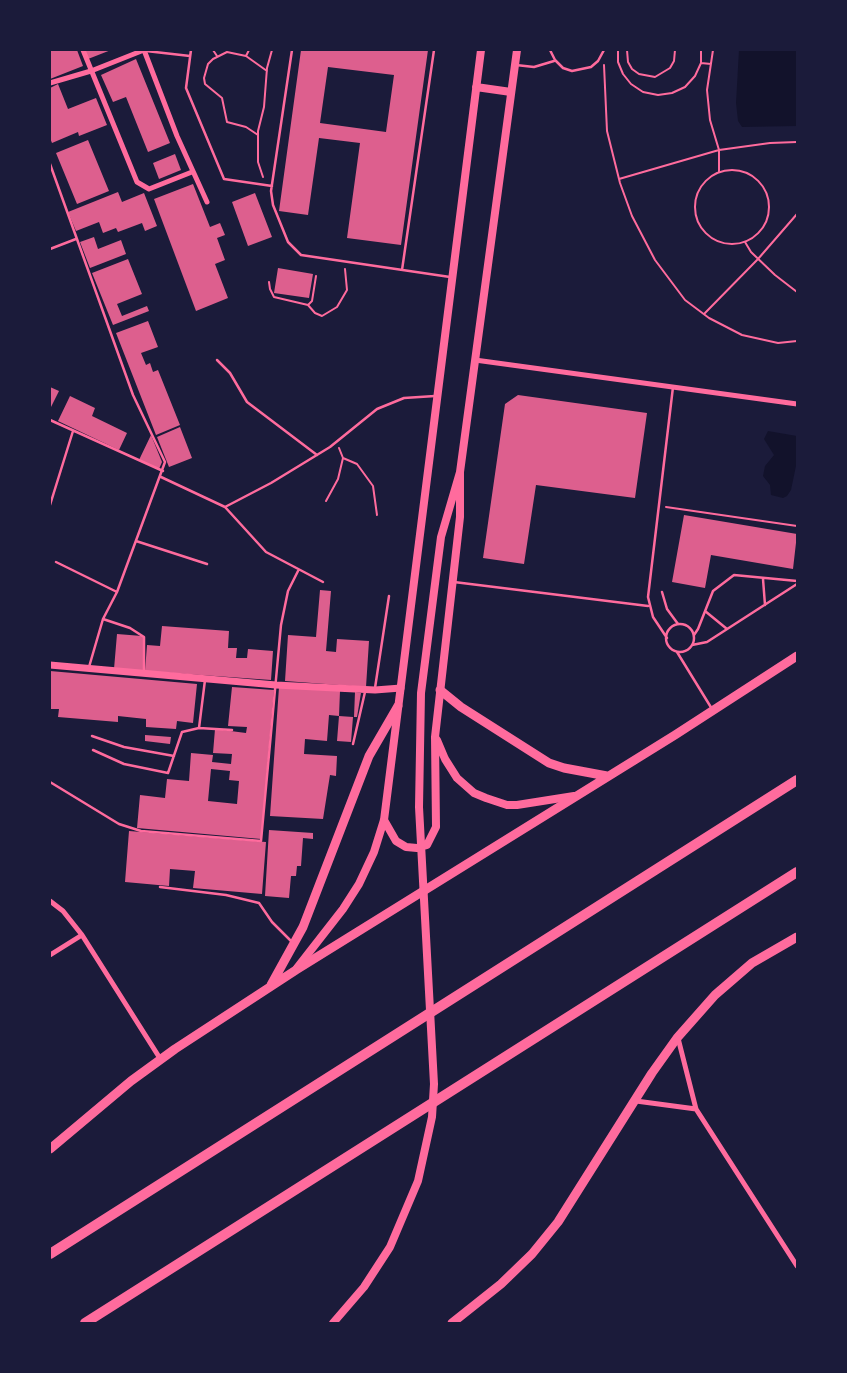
<!DOCTYPE html>
<style>
body{margin:0}
#map{position:relative;width:847px;height:1373px;overflow:hidden;background:#1b1b3a;font-family:Roboto,sans-serif}
canvas{display:block}
.frame{position:absolute;inset:0;border:51px solid #1b1b3a;pointer-events:none}
</style>
<div id="map">
<canvas width="847" height="1373"></canvas>
<div class="frame"></div>
</div>
<script>
const ctx = document.querySelector('canvas').getContext('2d');
ctx.lineJoin = 'round';
function fillPath(path, color) { ctx.fillStyle = color; ctx.fill(path, 'evenodd'); }
const shape = rows => new Path2D(rows.map(r => 'M' + r).join(''));
function strokePath(path, color, width, dash) { ctx.strokeStyle = color; ctx.lineWidth = width; ctx.lineCap = dash ? 'butt' : 'round'; ctx.setLineDash(dash || []); ctx.stroke(path); }
const water = shape([
 [739,50,797,50,797,126,742,127,738,121,736,103],
 [768,431,797,436,797,461,791,490,787,496,783,498,771,495,770,485,763,476,765,466,774,455,764,439]
]);
const building = shape([
 [50,50,77,50,83,66,50,79],
 [84,50,111,50,88,59],
 [301,50,428,50,401,245,347,238,360,143,319,138,308,215,279,211],
 [328,67,394,75,386,132,320,123],
 [136,59,170,143,148,152,126,97,113,102,101,75],
 [58,84,68,109,96,98,107,125,79,136,78,132,52,143,50,138,50,88],
 [88,140,109,191,77,204,56,153],
 [175,154,181,170,159,179,153,163],
 [193,184,210,227,220,223,225,235,217,238,225,260,215,264,228,298,196,311,154,199],
 [118,192,122,202,144,193,157,226,145,231,142,223,118,232,116,228,103,233,99,222,76,231,68,212],
 [255,193,272,237,248,246,232,202],
 [94,237,98,249,121,240,126,254,90,268,80,242],
 [128,259,142,294,117,304,122,316,147,306,149,311,113,325,92,273],
 [278,268,313,274,309,298,274,293],
 [148,321,158,347,141,353,146,365,150,363,153,372,158,370,180,425,156,435,116,333],
 [50,387,59,391,50,409],
 [518,395,647,413,635,498,536,485,524,564,483,558,505,404],
 [70,396,95,408,92,416,127,433,119,450,58,421],
 [180,427,192,458,169,467,157,437],
 [151,435,162,462,159,469,139,460],
 [684,515,797,534,793,569,711,555,705,588,672,582],
 [320,590,331,591,326,651,336,652,337,639,369,641,366,687,285,681,288,635,316,637],
 [162,626,229,631,228,648,237,648,236,658,247,658,248,649,273,651,271,680,145,671,147,645,160,646],
 [117,634,142,636,144,638,143,671,114,669],
 [50,671,197,684,193,723,177,721,176,729,146,727,146,719,118,716,118,722,58,717,59,709,50,709],
 [232,687,274,690,261,839,137,828,140,795,165,798,167,779,189,781,191,753,213,755,212,762,231,764,232,754,213,753,215,729,246,733,247,727,228,726],
 [211,769,230,771,229,780,239,781,237,804,208,801],
 [279,687,340,691,339,716,329,715,327,741,305,739,304,754,337,756,336,776,330,775,323,819,270,816],
 [355,692,361,693,357,717,354,717],
 [339,716,353,717,351,742,337,741],
 [145,735,171,737,170,744,145,741],
 [269,830,313,833,313,839,303,838,301,866,297,866,296,876,291,876,289,898,265,896],
 [129,831,266,842,262,894,193,888,195,871,170,869,169,886,125,882]
]);
const path = shape([
 [213,50,217,56],
 [618,50,618,62,623,74,631,84,643,92,658,95,672,93,685,87,695,76,701,63,701,50],
 [627,50,628,62,632,69,639,74,655,77,670,68,674,61,675,50],
 [713,50,707,90,710,120,719,150,719,172],
 [246,56,249,50],
 [701,63,711,64],
 [604,65,607,131,620,183,632,216,655,260,685,300,709,318,742,335,778,343,797,341],
 [258,135,246,127,227,122,222,98,205,84,204,78,208,64,213,59,227,52,246,56,267,71],
 '695 207a37 37 0 1 1 74 0a37 37 0 1 1-74 0Z',
 [263,177,258,162,258,131,264,107,267,68,272,50],
 [619,179,719,150,770,143,797,142],
 [745,242,751,252,775,275,797,292],
 [269,282,270,289,274,297,308,305,312,301,316,276],
 [308,305,315,313,322,316,337,307,347,290,345,269],
 [705,313,758,259,797,214],
 [343,458,357,464,373,486,377,515],
 [326,501,338,479,343,458,339,448],
 [666,507,797,526]
]);
const service = shape([
 [191,50,186,88,224,179,272,186],
 [292,50,271,191,273,205,288,242,301,255,450,277],
 [550,50,555,60,563,68,572,71,591,67,598,61,604,50],
 [146,51,190,56],
 [516,65,534,67,554,61],
 [50,164,133,395,165,462,117,592,103,619,89,667],
 [50,249,76,239],
 [402,270,434,50],
 [217,360,230,373,247,402,317,455],
 [50,420,163,471],
 [161,477,225,507,266,552,323,582],
 [50,505,73,431],
 [225,507,271,483,330,447,377,409,404,398,435,396],
 [136,541,207,564],
 [56,562,117,592],
 [763,579,765,605],
 [454,582,648,606],
 [662,592,667,609,678,624],
 [705,611,727,629],
 [103,619,130,628,144,637,144,672],
 '666 638a14 14 0 1 1 28 0a14 14 0 1 1-28 0Z',
 [694,635,698,629,713,591,734,575,797,581],
 [667,638,653,617,648,597,673,387],
 [692,645,707,642,797,584],
 [677,652,712,709],
 [375,688,389,596],
 [199,728,232,730],
 [92,736,124,747,174,756],
 [353,744,365,692],
 [93,750,124,764,168,773,182,732,199,728,205,680],
 [50,782,119,824,141,831,261,841,281,625,288,591,298,571],
 [160,887,226,895,259,903,272,922,292,942]
]);
const minor = shape([
 [83,50,137,182,149,189,192,172],
 [144,50,177,136,207,202],
 [50,83,91,71,144,50],
 [475,360,797,404],
 [50,901,63,911,82,935,161,1060],
 [50,955,82,935],
 [678,1038,696,1109,797,1266],
 [636,1101,696,1109]
]);
const tertiary = shape([
 [50,665,276,685,375,690,401,688]
]);
const secondary = shape([
 [476,87,511,92],
 [437,740,445,759,457,778,474,793,486,798,507,805,517,805,574,796],
 [384,820,396,841,406,847,417,848,427,845,436,827,435,737,460,517,460,472,517,50],
 [297,968,343,909,359,884,374,852,384,820,481,50],
 [333,1323,364,1287,390,1247,418,1181,432,1117,434,1084,419,807,421,693,441,537,460,472]
]);
const primary = shape([
 [440,690,461,707,549,763,564,768,607,776],
 [271,985,303,927,369,756,398,706],
 [50,1149,131,1081,175,1049,296,970,675,735,797,656],
 [452,1323,501,1284,532,1254,558,1222,652,1073,677,1038,715,995,752,963,797,937]
]);
const motorway = shape([
 [50,1254,797,780],
 [85,1323,797,872]
]);
fillPath(water, '#12122b');
fillPath(building, '#dd5f8e');
strokePath(path, '#ff6b9d', 2);
strokePath(service, '#ff6b9d', 2.5);
strokePath(minor, '#ff6b9d', 5);
strokePath(tertiary, '#ff6b9d', 7);
strokePath(secondary, '#ff6b9d', 8);
strokePath(primary, '#ff6b9d', 9);
strokePath(motorway, '#ff6b9d', 10);
</script>
